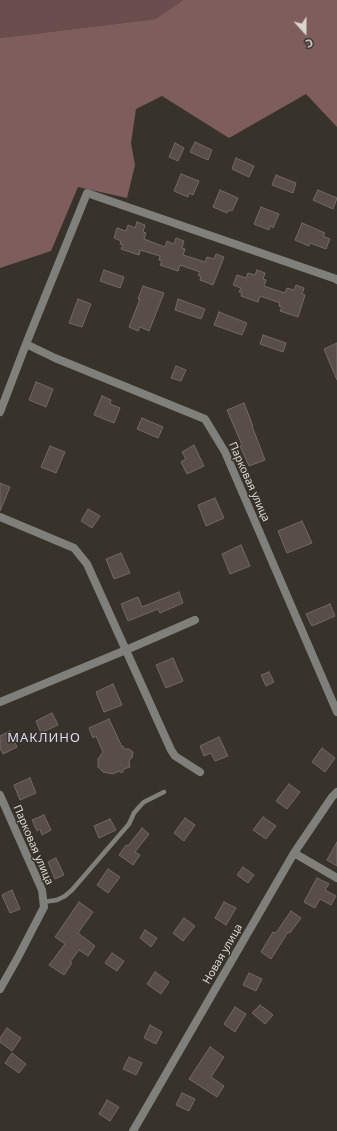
<!DOCTYPE html>
<meta charset="utf-8">
<style>
body{margin:0}
#map{position:relative;width:337px;height:1131px;overflow:hidden;background:#38332a;font-family:"Noto Sans",sans-serif}
canvas{display:block}
.north{position:absolute;left:285px;top:12px;width:40px;height:40px;-webkit-text-stroke:3px #38332a;paint-order:stroke;rotate:159deg;font-size:11px;font-weight:700;line-height:16px;text-align:center;color:#dad7d1}
.north::after{content:'';display:block;margin:auto;width:14px;height:18px;background:#dad7d1;clip-path:polygon(50% 0,100% 100%,50% 72%,0 100%)}
</style>
<div id="map">
<canvas width="337" height="1131"></canvas>
<div class="north">С</div>
</div>
<script>
const ctx = document.querySelector('canvas').getContext('2d');
ctx.lineJoin = 'round';
function fillPath(path, color) { ctx.fillStyle = color; ctx.fill(path, 'evenodd'); }
const shape = rows => new Path2D(rows.map(r => 'M' + r).join(''));
function strokePath(path, color, width, dash) { ctx.strokeStyle = color; ctx.lineWidth = width; ctx.lineCap = dash ? 'butt' : 'round'; ctx.setLineDash(dash || []); ctx.stroke(path); }
function label(font, color, halo, rows, align = 'center') {
  ctx.font = font + ' "Noto Sans",sans-serif'; ctx.lineWidth = 3; ctx.setLineDash([]); ctx.textBaseline = 'middle'; ctx.strokeStyle = halo; ctx.fillStyle = color; for (const [text, x, y, turn = 0] of rows) {
    ctx.save(); ctx.translate(x, y); ctx.rotate((+turn || 0) * Math.PI / 180); ctx.textAlign = isNaN(turn) ? turn : align; if (halo) ctx.strokeText(text, 0, 0); ctx.fillText(text, 0, 0); ctx.restore();
  }
}
const green = shape([
 [0,0,183,0,157,19,0,38]
]);
const forest = shape([
 [183,0,337,0,337,127,306,94,229,138,162,96,136,109,131,143,135,165,127,198,78,187,51,251,0,268,0,38,156,19]
]);
const building = shape([
 [195,142,212,150,208,160,190,152,195,142],
 [175,143,184,148,178,161,169,157,175,143],
 [236,158,254,166,249,177,232,169,236,158],
 [181,174,199,181,193,195,189,193,188,197,174,191,181,174],
 [276,175,296,183,293,193,272,185,276,175],
 [220,190,238,198,232,211,229,210,227,213,213,207,220,190],
 [318,190,337,198,333,209,313,200,318,190],
 [261,207,279,214,273,228,270,226,269,230,254,224,261,207],
 [137,222,145,225,143,232,146,233,144,239,165,247,167,241,174,244,176,238,184,241,182,248,185,249,183,255,205,262,207,257,214,259,216,254,224,257,213,285,200,280,201,277,198,275,200,272,180,265,178,271,160,265,162,261,159,260,160,256,140,250,139,255,121,249,123,245,120,244,121,241,114,238,117,228,126,231,128,225,135,228,137,222],
 [302,223,325,233,323,236,330,239,326,249,310,243,309,246,295,240,302,223],
 [104,270,124,277,120,288,100,281,104,270],
 [257,270,265,273,263,279,266,280,264,286,285,293,287,288,294,290,296,285,304,288,302,294,305,295,298,317,280,311,282,307,279,306,280,303,260,296,258,302,241,296,242,293,239,292,241,288,233,285,237,275,246,278,248,273,255,275,257,270],
 [143,286,164,293,149,331,140,327,138,331,129,327,140,299,138,299,143,286],
 [78,299,91,304,82,327,69,323,78,299],
 [178,299,205,309,201,319,175,310,178,299],
 [219,312,247,323,242,335,214,325,219,312],
 [263,335,286,343,283,352,260,344,263,335],
 [337,343,337,380,324,349,337,343],
 [176,366,186,370,181,381,171,378,176,366],
 [36,382,53,389,46,407,29,400,36,382],
 [102,396,111,400,110,404,120,408,114,423,94,415,102,396],
 [244,403,253,426,252,426,265,460,249,466,240,446,242,445,227,410,244,403],
 [142,418,163,427,158,438,137,429,142,418],
 [194,445,204,466,187,474,181,462,186,459,182,452,194,445],
 [50,446,65,452,56,473,41,467,50,446],
 [0,483,10,487,0,511,0,483],
 [215,498,224,518,206,526,198,505,215,498],
 [88,509,100,516,92,528,81,521,88,509],
 [302,521,312,543,287,553,278,531,302,521],
 [241,545,250,566,230,574,222,554,241,545],
 [121,553,130,573,114,579,106,559,121,553],
 [179,592,183,603,160,613,158,609,128,621,121,604,138,597,142,607,179,592],
 [330,604,335,616,312,626,306,614,330,604],
 [173,658,183,681,166,688,156,665,173,658],
 [269,672,274,682,266,686,261,675,269,672],
 [113,684,122,705,104,712,96,692,113,684],
 [52,713,58,725,41,733,36,721,52,713],
 [109,719,122,747,123,746,124,749,129,749,133,752,132,758,129,760,130,763,129,763,130,767,124,769,122,773,119,771,113,774,103,772,98,767,98,759,103,752,96,736,93,738,89,728,109,719],
 [10,731,17,747,3,754,0,748,0,736,10,731],
 [219,737,228,756,215,761,211,753,204,756,200,746,219,737],
 [322,748,335,758,325,772,312,762,322,748],
 [30,778,36,793,20,800,14,785,30,778],
 [289,784,300,792,287,809,276,801,289,784],
 [44,815,51,830,42,835,40,829,37,831,32,820,44,815],
 [263,817,276,826,266,839,253,830,263,817],
 [185,818,195,825,184,841,174,833,185,818],
 [110,819,116,830,99,838,94,826,110,819],
 [142,828,149,834,135,852,140,855,133,865,119,855,126,845,128,846,142,828],
 [337,842,337,866,327,860,337,842],
 [56,858,64,875,55,879,48,862,56,858],
 [243,867,254,875,248,883,237,875,243,867],
 [108,869,120,877,108,893,97,885,108,869],
 [317,878,329,884,325,890,336,896,331,905,320,899,315,908,304,902,317,878],
 [12,890,20,909,10,913,2,895,12,890],
 [79,902,93,912,78,933,95,946,88,956,79,950,70,962,72,963,64,975,49,965,65,944,55,937,79,902],
 [224,902,236,908,226,925,215,918,224,902],
 [291,911,301,918,290,933,288,932,271,959,261,952,273,932,276,933,291,911],
 [184,918,195,926,183,941,173,933,184,918],
 [145,930,157,938,151,947,140,938,145,930],
 [112,953,124,961,117,971,105,963,112,953],
 [155,972,169,982,161,994,147,984,155,972],
 [249,973,262,979,256,991,243,985,249,973],
 [260,1005,263,1008,263,1007,273,1015,265,1024,252,1013,260,1005],
 [235,1007,246,1014,235,1032,224,1024,235,1007],
 [150,1025,162,1032,156,1044,144,1038,150,1025],
 [7,1028,21,1038,12,1051,0,1042,0,1038,7,1028],
 [210,1047,224,1057,211,1077,224,1086,217,1097,189,1079,210,1047],
 [12,1053,26,1064,19,1073,5,1063,12,1053],
 [129,1057,142,1063,136,1075,123,1069,129,1057],
 [182,1093,195,1099,189,1111,176,1105,182,1093],
 [107,1100,119,1107,110,1121,99,1114,107,1100]
]);
const service = shape([
 [43,902,57,900,65,896,72,890,129,824,134,813,140,806,144,802,164,792]
]);
const minor = shape([
 [26,344,55,358,205,419,225,452,337,712],
 [0,412,26,344,87,193,336,279,337,280],
 [0,517,74,548,87,564,171,750,175,756,200,772],
 [0,702,126,650,195,620],
 [0,795,42,890,44,907,17,959,0,989],
 [294,853,337,878],
 [133,1131,294,853,332,797,337,792]
]);
const streetNames = [
 ["Парковая улица",249,482,66],
 ["Парковая улица",33,845,67],
 ["Новая улица",223,954,-60]
];
const quarterNames = [
 ["МАКЛИНО",44,738]
];
fillPath(green, '#6a4d4c');
fillPath(forest, '#7e5d5c');
fillPath(building, '#584e47');
strokePath(building, '#746862', 1);
strokePath(service, '#7f807b', 4.5);
strokePath(minor, '#7f807b', 8);
label('11px', '#dad7d1', '#38332a', streetNames);
ctx.letterSpacing = '1px';
label('13px', '#dcdaf8', '#38332a', quarterNames);
ctx.letterSpacing = '0px';
</script>
